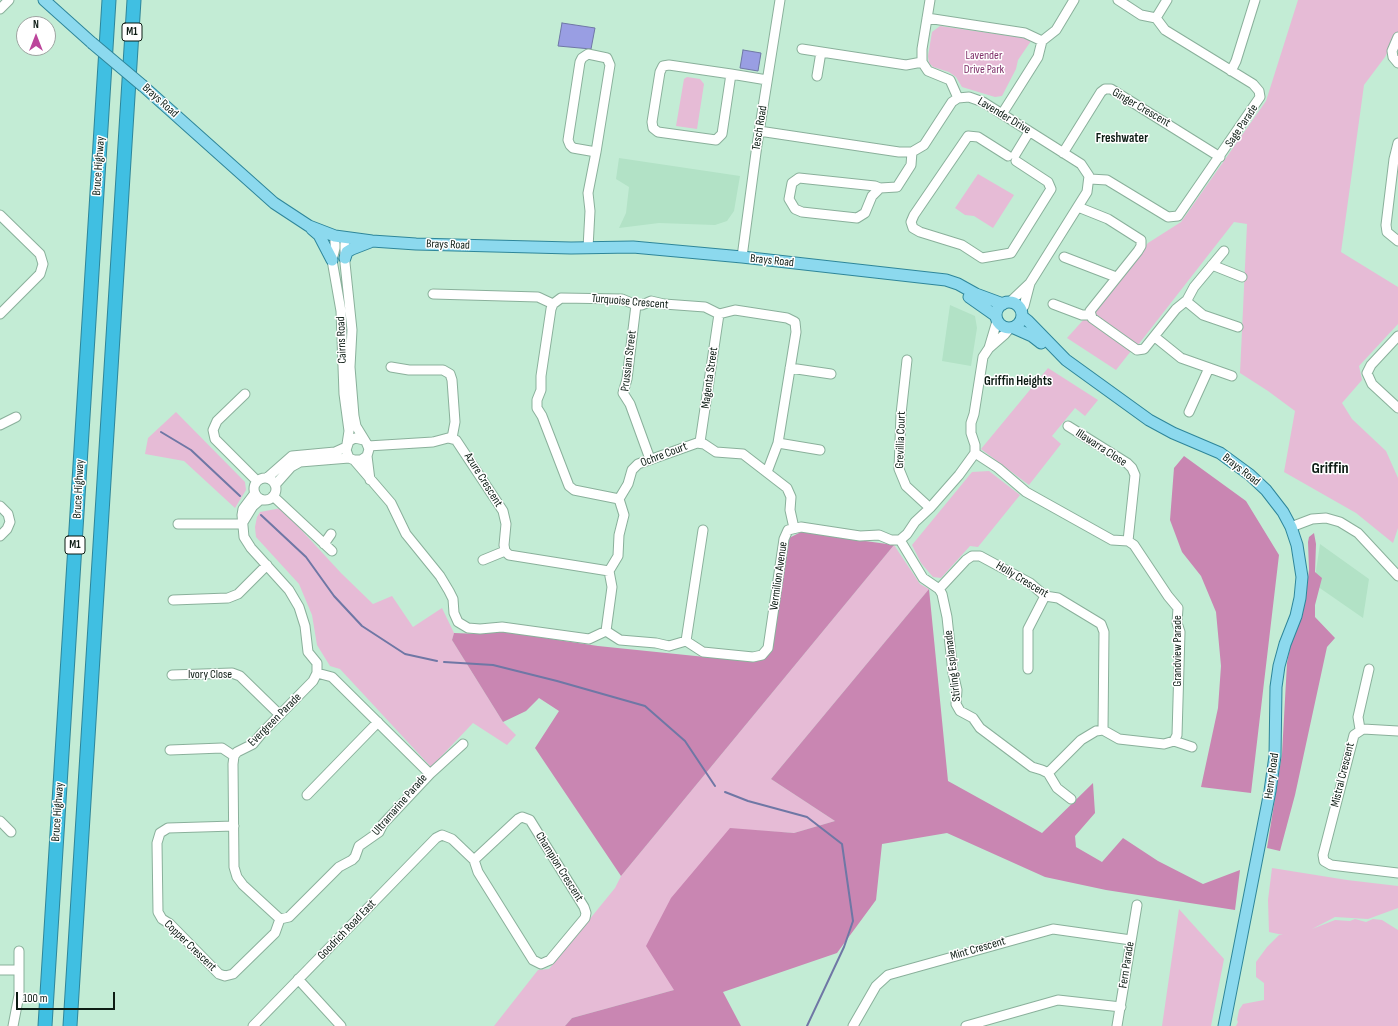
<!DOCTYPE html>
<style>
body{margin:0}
#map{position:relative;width:1398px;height:1026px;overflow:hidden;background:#c3ecd5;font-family:"Sofia Sans Condensed",sans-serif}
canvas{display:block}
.north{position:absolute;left:16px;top:16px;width:40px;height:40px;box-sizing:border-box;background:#fff;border:1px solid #9ea4a1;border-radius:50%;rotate:0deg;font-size:11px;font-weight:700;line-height:16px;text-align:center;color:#0d1c14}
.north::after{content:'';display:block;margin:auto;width:14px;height:18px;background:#bc459b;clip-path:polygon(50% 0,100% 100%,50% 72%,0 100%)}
.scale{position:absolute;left:16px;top:992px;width:99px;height:18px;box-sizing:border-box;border:2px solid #0d1c14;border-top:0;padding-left:5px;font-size:12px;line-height:14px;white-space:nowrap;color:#0d1c14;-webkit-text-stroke:3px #fff;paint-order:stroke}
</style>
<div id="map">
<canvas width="1398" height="1026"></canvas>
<div class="north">N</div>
<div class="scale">100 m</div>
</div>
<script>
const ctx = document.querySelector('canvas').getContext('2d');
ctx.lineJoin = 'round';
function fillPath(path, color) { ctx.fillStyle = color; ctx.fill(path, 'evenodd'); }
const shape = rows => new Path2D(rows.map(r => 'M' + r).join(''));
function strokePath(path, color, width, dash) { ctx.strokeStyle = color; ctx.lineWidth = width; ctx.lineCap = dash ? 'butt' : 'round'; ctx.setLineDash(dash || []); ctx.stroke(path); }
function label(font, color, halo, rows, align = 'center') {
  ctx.font = font + ' "Sofia Sans Condensed",sans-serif'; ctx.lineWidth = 3; ctx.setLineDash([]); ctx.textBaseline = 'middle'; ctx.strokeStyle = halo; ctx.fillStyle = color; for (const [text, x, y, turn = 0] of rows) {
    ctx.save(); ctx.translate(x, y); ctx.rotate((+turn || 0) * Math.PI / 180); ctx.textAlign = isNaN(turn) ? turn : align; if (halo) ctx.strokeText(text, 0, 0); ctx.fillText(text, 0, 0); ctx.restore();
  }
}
const built = shape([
 [619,158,740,176,734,211,727,221,715,225,659,223,619,228,626,213,629,187,616,179],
 [950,305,975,316,977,328,971,366,942,361],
 [1320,544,1369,579,1363,618,1314,584]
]);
const green = shape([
 [1298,0,1398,0,1398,33,1385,57,1364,85,1341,252,1398,287,1398,324,1359,366,1362,380,1342,403,1352,419,1386,451,1398,478,1398,528,1393,543,1356,513,1284,472,1295,411,1268,391,1240,373,1247,224,1234,222,1138,345,1093,313,1148,243,1181,222,1266,101],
 [940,26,1024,38,1031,41,1018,60,1016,69,1002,96,995,97,962,87,956,77,949,72,933,67,929,63,928,56,932,32],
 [687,77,700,79,704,84,697,129,676,126,684,79],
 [978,174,1014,195,993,228,974,216,965,215,955,208],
 [1085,318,1131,351,1116,370,1067,338],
 [1048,368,1098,400,1085,416,1075,408,1052,436,1061,444,1029,485,981,449],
 [176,412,245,482,246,490,235,508,184,461,145,454,148,438],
 [989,471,1020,495,978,547,970,546,941,578,933,577,921,563,912,545,972,472],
 [281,508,341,573,373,604,392,596,413,627,442,608,454,633,452,640,503,722,516,735,507,745,473,723,431,767,340,669,330,666,317,645,312,615,299,584,256,537,255,527,257,517,260,512],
 [894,545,920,584,929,589,771,779,835,821,794,833,730,829,674,990,572,1018,565,1026,494,1026,538,970,549,969,615,888,621,876],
 [1272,868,1347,880,1398,886,1398,908,1368,919,1335,917,1312,929,1335,920,1350,921,1355,919,1366,922,1373,919,1382,920,1398,930,1398,1026,1236,1026,1238,1022,1237,1020,1239,1010,1243,1004,1264,1000,1264,983,1256,977,1256,962,1267,947,1279,935,1283,935,1269,932,1268,900],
 [1179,909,1224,959,1211,1026,1162,1026]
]);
const forest = shape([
 [1184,456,1246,501,1279,555,1251,793,1201,787,1218,708,1221,666,1216,612,1201,576,1182,552,1170,520,1174,468],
 [801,532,894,545,621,876,535,748,559,711,539,698,526,711,503,722,452,640,454,633,480,634,499,631,598,646,754,662,764,659,771,651,789,538],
 [1314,533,1316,544,1315,572,1322,578,1315,605,1315,617,1335,638,1327,647,1295,795,1280,851,1267,848,1282,754,1287,663,1291,642,1305,602,1309,570,1308,542,1309,537],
 [929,589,948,781,1042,833,1093,783,1095,813,1075,836,1076,847,1102,862,1123,838,1158,861,1203,884,1240,870,1235,910,1106,890,1045,877,947,833,882,844,876,900,837,953,723,992,741,1026,565,1026,572,1018,674,990,646,946,671,898,730,828,794,833,835,821,771,779]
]);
const water = shape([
 [562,23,595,28,591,49,558,46,562,23],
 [743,50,761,53,758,71,740,68,743,50]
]);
const stream = shape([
 [161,432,191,450,240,496],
 [261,515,306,557,334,596,362,626,405,654,437,661],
 [444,662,493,665,557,681,645,706,685,741,715,786],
 [725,792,748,801,807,817,842,844,853,921,844,947,807,1026]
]);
const minor = shape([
 [930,0,922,49,922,62,928,71,950,80,958,98],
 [0,9,9,0],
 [927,18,1025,33,1042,41],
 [1156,18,1167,0],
 [1398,37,1392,51,1393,57,1398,63],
 [802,49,906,65,922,62],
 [1231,71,1236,61,1255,0],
 [731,74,669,65,663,66,660,72,652,122,653,128,658,132,716,140,722,134,731,74,767,80],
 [817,76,821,52],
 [1002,114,1038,57,1042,41,1056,30,1074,0],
 [759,131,899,152,912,152,924,145,952,102,958,98,969,97,983,102,1081,164,1089,176,1087,192,1030,283,1024,306,1021,309],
 [1398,143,1394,159,1386,225,1387,232,1398,241],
 [1063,153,1101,92,1105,89,1111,89,1220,157],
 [1015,155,1029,132],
 [1008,156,978,137,968,136,914,215,911,222,913,228,920,232,962,245,982,258,1011,253,1051,189,1048,182,1016,161],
 [1090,179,1107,180,1168,217,1178,216,1260,97,1259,91,1253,84,1165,30,1156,18,1141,15,1118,0],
 [880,188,872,196,865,213,857,218,802,212,795,209,789,199,792,183,799,178,875,186,880,188,897,187,911,165,912,152],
 [1078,207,1108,219,1141,240,1141,246,1138,251,1090,311,1092,318,1137,350,1144,349,1176,309,1187,300,1194,287,1224,251],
 [0,215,40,254,43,264,40,274,0,314],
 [335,236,335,248,332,260,341,311,344,394,349,431,347,444],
 [345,239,345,263,352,330,350,367,354,416,356,426,367,444,369,449,367,456,361,460,354,460,349,458,346,450,349,441,355,438,364,440],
 [588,248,590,211,588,193,596,152,573,148,570,145,568,140,580,62,582,58,588,54,607,58,610,65,596,152],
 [742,257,757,145,780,0],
 [1064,257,1116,277],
 [1212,265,1242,277],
 [433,294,538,297,553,304],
 [1186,301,1203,315,1238,327],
 [1010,302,1030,283],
 [1053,304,1082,315,1090,315],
 [636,305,627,379,623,393,630,404,650,459],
 [1398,336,1371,365,1367,373,1372,384,1398,408],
 [1155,337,1181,358,1232,376],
 [989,348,997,321],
 [907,360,901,414,899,469,906,486,930,508],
 [391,367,409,370,443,370,450,374,452,380,455,422,452,438],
 [790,368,831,374],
 [245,394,217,421,213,430,215,439,257,481],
 [1189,412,1209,368],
 [0,425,16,417],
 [1068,426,1127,463,1132,468,1135,475,1128,541],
 [700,442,719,314],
 [778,443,820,450],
 [368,446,433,442,448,438,456,440,503,511,506,524,504,545,505,551,509,555,609,571],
 [975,453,998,468,1026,492,1112,540,1128,541,1134,545,1168,596,1178,608,1177,623,1180,632,1177,735,1174,741,1164,744,1119,739,1103,730,1096,731,1081,740,1048,773],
 [367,456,370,480],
 [354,460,391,503,406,534,440,576,449,591,453,599,454,613,458,622,468,628,480,629,502,627,589,639,606,631,620,640,656,643,669,646,686,641,703,652,753,657,762,655,768,648,784,539,788,530,801,527,860,536,879,535,891,540,900,540,907,534,915,522,930,508,959,475,975,453,975,445,971,433,971,423,974,414,983,357,989,348,1005,334,1009,329],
 [267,478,292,456,335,452,346,447],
 '254 489a11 11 0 1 1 22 0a11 11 0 1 1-22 0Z',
 [275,485,291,467,300,462,349,458],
 [255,493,243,509,242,515,244,537,251,548,289,590,299,607,305,626,308,652,317,663,317,673,313,681,262,733,253,744,237,752,234,756,233,764,234,867,237,877,243,885,280,919],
 [273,496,332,551],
 [619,499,574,490,569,486,542,416,537,408,537,400,541,390,541,376,551,309,553,304,561,298,622,299,636,305,642,305,651,301,664,304,705,307,719,314,735,310,787,318,795,322,796,332,778,443,767,472],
 [0,506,8,514,10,522,7,529,0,536],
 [178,524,242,524],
 [242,524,253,506,261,499],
 [1291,527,1312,519,1326,518,1340,522,1358,533,1398,576],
 [900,540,923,578,939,589,942,594,947,617,953,673,957,690,956,704,960,711,973,718,980,728,1032,767,1042,770,1048,773,1057,788,1071,799],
 [324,544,331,534],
 [483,560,505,551],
 [939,589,966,560,972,556,980,556,1030,583,1045,596,1058,598,1101,624,1104,632,1103,730],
 [173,600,228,598,238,594,267,565],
 [606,631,612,587,609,571,618,556,619,535,624,515,619,499,628,484,632,470,638,464,697,443,704,444,716,452,743,454,787,488,791,497,790,510,794,528],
 [686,641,703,530],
 [1028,669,1028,629,1045,596],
 [172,675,232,673,240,676,280,715],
 [1360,729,1358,717,1369,669],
 [1398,731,1363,729,1354,735,1323,855,1324,861,1331,865,1398,873],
 [1174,741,1192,747],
 [170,750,222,748,234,756],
 [430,774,463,744],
 [307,795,378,722],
 [0,821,11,832],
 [234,826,168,828,160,833,157,843,158,912,162,919,170,924,219,974,225,976,233,974,275,933,280,919],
 [280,919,289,917,339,867,352,860,355,857,359,846,379,832,383,824,430,774,332,677,317,673],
 [0,970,19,970],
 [298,979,341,1026],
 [13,1026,19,995,19,951],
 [253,1026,436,838,442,835,452,839,474,860,478,872,533,960,541,964,550,960,585,918,586,913,584,907,530,820,522,817,518,819,474,860],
 [853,1026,876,986,888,975,1053,929,1131,940],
 [966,1026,1058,1000,1121,1007],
 [1117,1026,1137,905]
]);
const major = shape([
 [44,0,92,43],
 [143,86,274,203,309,226,335,236,372,241,416,244,571,248,633,247,742,257,946,280,958,284,976,294,1003,304],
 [312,229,319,235,332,260],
 [345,258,347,252,352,249,370,242],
 [969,297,996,316],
 '996 315a13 13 0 1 1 26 0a13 13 0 1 1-26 0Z',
 [1023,317,1028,321,1066,360,1149,420,1173,433,1220,453,1250,475,1266,490,1283,512,1291,527,1297,545,1302,577,1300,598,1296,616,1285,644,1279,666,1276,687,1275,756,1270,791,1224,1026],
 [1014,328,1032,336,1041,343]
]);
const highway = shape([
 [45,1026,109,0],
 [70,1026,134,0]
]);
const majorBridge = shape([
 [92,43,143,86]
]);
const shields = [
 [132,32,20],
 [75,545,20]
];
const shieldNames = [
 ["M1",132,32],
 ["M1",75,545]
];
const parkNames = [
 ["Lavender",984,56],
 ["Drive Park",984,70]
];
const streetNames = [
 ["Brays Road",160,101,42],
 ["Ginger Crescent",1141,108,30],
 ["Lavender Drive",1004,116,31],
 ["Sage Parade",1242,126,-56],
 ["Tesch Road",760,128,-81],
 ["Bruce Highway",99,166,-86],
 ["Brays Road",448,245,2],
 ["Brays Road",772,261,6],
 ["Turquoise Crescent",630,302,5],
 ["Cairns Road",342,340,-92],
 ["Prussian Street",629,361,-83],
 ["Magenta Street",710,378,-82],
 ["Grevillia Court",901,440,-88],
 ["Illawarra Close",1101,448,33],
 ["Ochre Court",664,455,-21],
 ["Brays Road",1241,470,38],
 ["Azure Crescent",483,480,58],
 ["Bruce Highway",79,489,-87],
 ["Vermilion Avenue",779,576,-82],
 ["Holly Crescent",1022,580,31],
 ["Grandview Parade",1178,651,-90],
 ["Stirling Esplanade",953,666,-97],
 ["Ivory Close",210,675],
 ["Evergreen Parade",275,720,-45],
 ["Mistral Crescent",1343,775,-76],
 ["Henry Road",1272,776,-82],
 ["Ultramarine Parade",400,805,-49],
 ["Bruce Highway",58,812,-86],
 ["Champion Crescent",559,867,58],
 ["Goodrich Road East",347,930,-46],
 ["Copper Crescent",190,946,44],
 ["Mint Crescent",978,949,-16],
 ["Fern Parade",1127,965,-81]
];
const neighbourhoodNames = [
 ["Freshwater",1122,139],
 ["Griffin Heights",1018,382]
];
const districtNames = [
 ["Griffin",1330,469]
];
fillPath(built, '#b2e2c6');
fillPath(green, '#e6bbd6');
fillPath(forest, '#c986b2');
fillPath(water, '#999ee3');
strokePath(water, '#6f77a5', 1);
strokePath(stream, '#6f77a5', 2);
strokePath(minor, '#8ab09b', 11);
strokePath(major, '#2e869a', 13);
strokePath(highway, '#2e869a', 15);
strokePath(minor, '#fff', 9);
strokePath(major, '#8cd9ee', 11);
strokePath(highway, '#40bfe2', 13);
strokePath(majorBridge, '#2e869a', 13, []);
strokePath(majorBridge, '#8cd9ee', 11);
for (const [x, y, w] of shields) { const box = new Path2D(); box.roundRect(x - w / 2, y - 9, w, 18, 3); ctx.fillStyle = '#fff'; ctx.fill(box); strokePath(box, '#0d1c14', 1); }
label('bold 11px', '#0d1c14', null, shieldNames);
label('12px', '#7f3069', '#fff', parkNames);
label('12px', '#0d1c14', '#fff', streetNames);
label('bold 13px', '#0d1c14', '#fff', neighbourhoodNames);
label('bold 16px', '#0d1c14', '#fff', districtNames);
</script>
